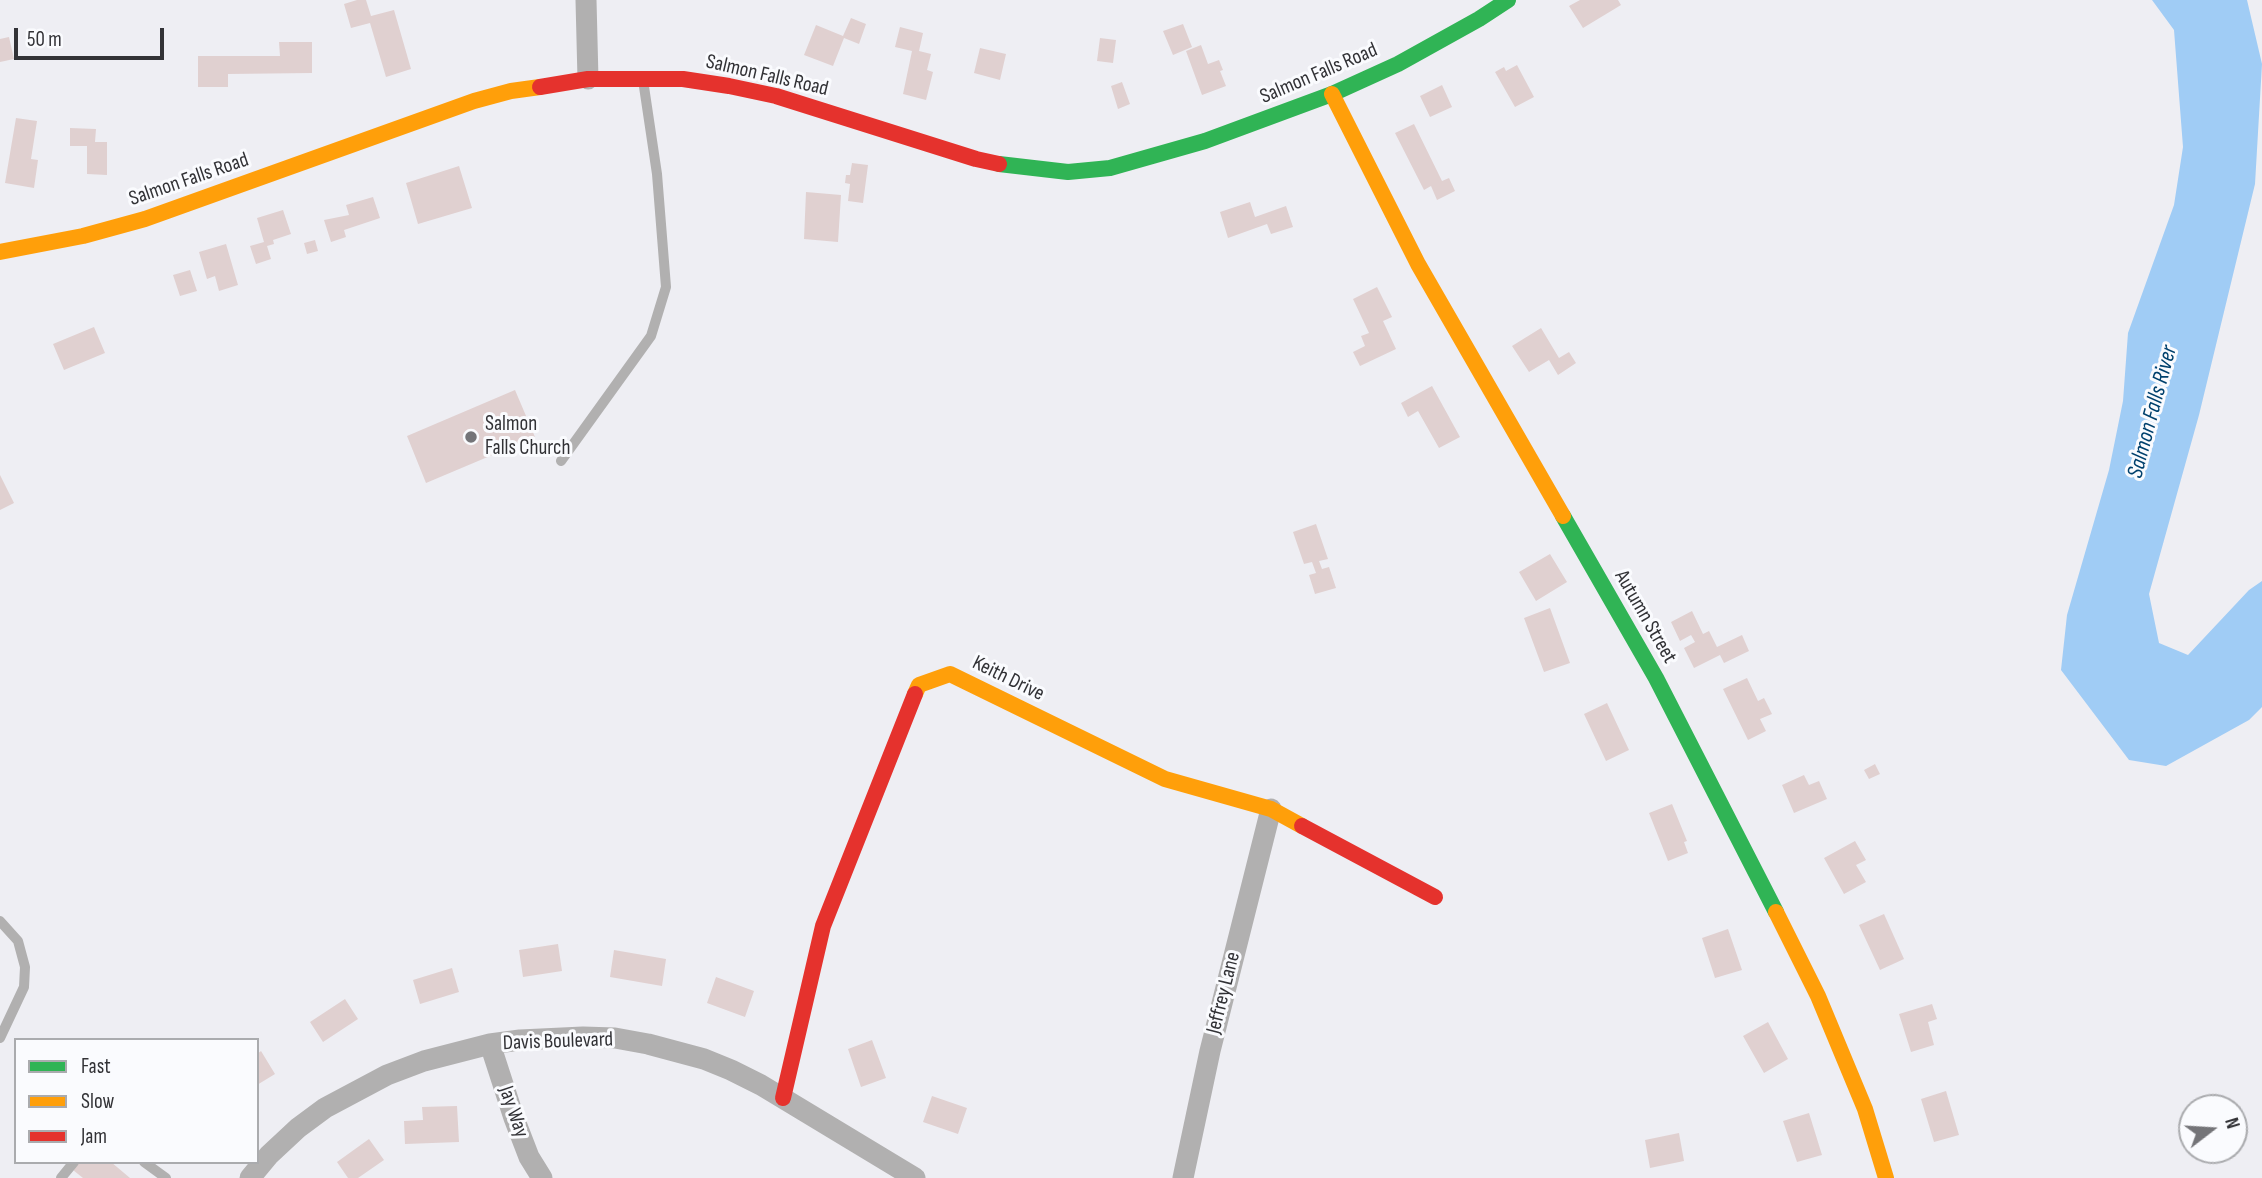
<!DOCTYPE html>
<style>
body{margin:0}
#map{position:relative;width:2262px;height:1178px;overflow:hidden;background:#eeeef3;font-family:"Sofia Sans Condensed",sans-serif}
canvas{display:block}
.legend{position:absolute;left:14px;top:1038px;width:245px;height:126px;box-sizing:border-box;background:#fafbfe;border:2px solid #aaabae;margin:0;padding:9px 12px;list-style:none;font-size:21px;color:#323236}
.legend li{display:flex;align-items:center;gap:14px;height:35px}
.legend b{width:35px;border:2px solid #aaabae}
.north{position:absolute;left:2178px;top:1094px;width:70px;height:70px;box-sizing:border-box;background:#fafbfe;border:2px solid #aaabae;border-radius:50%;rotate:73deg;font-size:19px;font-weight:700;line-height:28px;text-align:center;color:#323236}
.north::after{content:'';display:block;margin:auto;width:24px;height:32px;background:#747478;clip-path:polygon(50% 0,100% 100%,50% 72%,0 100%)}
.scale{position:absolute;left:14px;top:28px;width:150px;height:32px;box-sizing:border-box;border:4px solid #323236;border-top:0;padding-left:9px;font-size:21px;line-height:24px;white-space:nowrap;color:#323236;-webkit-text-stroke:5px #fafbfe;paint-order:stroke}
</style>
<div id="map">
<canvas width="2262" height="1178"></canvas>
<ul class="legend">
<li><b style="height:9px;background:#30b455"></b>Fast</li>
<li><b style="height:9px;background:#ff9f0a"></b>Slow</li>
<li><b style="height:9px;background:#e5322d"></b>Jam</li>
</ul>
<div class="north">N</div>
<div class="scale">50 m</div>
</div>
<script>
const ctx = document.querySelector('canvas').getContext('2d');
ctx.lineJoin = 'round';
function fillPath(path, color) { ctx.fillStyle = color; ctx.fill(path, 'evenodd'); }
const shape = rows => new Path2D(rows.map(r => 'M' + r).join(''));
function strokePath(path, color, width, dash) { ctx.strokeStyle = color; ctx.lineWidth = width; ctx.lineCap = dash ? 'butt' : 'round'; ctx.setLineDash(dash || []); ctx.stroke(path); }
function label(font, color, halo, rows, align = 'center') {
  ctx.font = font + ' "Sofia Sans Condensed",sans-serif'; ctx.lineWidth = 6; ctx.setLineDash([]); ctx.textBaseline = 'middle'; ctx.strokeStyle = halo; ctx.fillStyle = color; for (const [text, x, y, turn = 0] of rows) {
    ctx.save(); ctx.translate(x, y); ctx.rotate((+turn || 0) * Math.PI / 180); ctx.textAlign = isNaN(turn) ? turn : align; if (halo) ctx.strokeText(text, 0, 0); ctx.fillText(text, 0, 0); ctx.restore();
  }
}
const water = shape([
 [2152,0,2247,0,2262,64,2255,184,2199,415,2149,594,2159,643,2188,655,2249,590,2262,581,2262,707,2249,720,2166,766,2129,760,2061,670,2067,615,2109,470,2123,401,2128,333,2174,205,2183,147,2174,30]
]);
const building = shape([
 [357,0,366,0,371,16,394,10,411,69,386,77,370,23,351,28,344,4],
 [1580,0,1618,0,1621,5,1583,28,1569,6],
 [851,18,866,24,859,44,844,38,833,66,804,55,816,25,843,36],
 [1183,24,1192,47,1173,55,1163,31],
 [900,27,923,33,919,51,931,54,927,70,933,72,926,100,903,94,912,51,895,47],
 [9,37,14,59,0,62,0,39],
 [1100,38,1116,40,1113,63,1097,61],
 [279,42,312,42,312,73,228,74,228,87,198,87,198,56,280,56],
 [1201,45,1208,64,1219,60,1223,70,1220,71,1226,86,1202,95,1186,51],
 [980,48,1006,54,1000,80,974,73],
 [1517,65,1534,97,1515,107,1495,72,1504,67,1506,71],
 [1122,82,1130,104,1118,109,1111,86],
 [1442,85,1452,107,1430,117,1420,96],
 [16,118,37,121,31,159,38,160,34,188,5,183],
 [1414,124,1442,181,1449,178,1455,191,1437,200,1431,186,1424,190,1395,133],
 [70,128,96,129,95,142,107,142,107,175,87,174,87,146,70,146],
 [852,163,868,165,863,203,848,201,850,184,845,183,846,175,850,175],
 [459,166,472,208,418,224,406,183],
 [806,192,841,195,838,242,804,239],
 [373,197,380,218,344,230,346,237,331,242,324,220,349,215,346,205],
 [1250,202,1255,217,1286,206,1293,227,1271,234,1267,224,1228,238,1220,212],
 [283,210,291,234,273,240,274,244,267,246,271,259,256,264,250,246,264,242,257,218],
 [315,240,318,251,307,254,304,243],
 [226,244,238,285,219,291,215,276,207,279,199,252],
 [190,270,197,291,180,296,173,275],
 [1377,287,1392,317,1383,321,1396,349,1360,366,1353,352,1365,346,1361,336,1369,333,1353,299],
 [94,327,105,353,64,370,53,344],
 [1541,328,1559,358,1569,352,1576,363,1558,375,1549,360,1529,372,1512,346],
 [1432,386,1460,437,1439,448,1418,411,1408,417,1401,403],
 [515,390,535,437,426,483,407,436],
 [0,475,14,503,0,510],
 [1316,524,1328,559,1319,561,1322,569,1329,567,1336,588,1315,594,1309,575,1316,573,1312,562,1304,564,1293,532],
 [1550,554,1567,582,1536,601,1519,572],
 [1550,608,1570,663,1544,672,1524,618],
 [1692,611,1703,634,1709,631,1717,647,1742,635,1749,651,1724,663,1720,655,1694,668,1684,648,1695,642,1691,635,1680,641,1671,622],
 [1747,678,1758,701,1764,698,1772,714,1760,719,1766,731,1748,740,1723,689],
 [1607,703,1629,750,1606,761,1584,714],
 [1875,764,1880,774,1869,779,1864,770],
 [1804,775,1809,785,1819,781,1827,799,1794,813,1782,785],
 [1672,804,1687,841,1684,842,1688,853,1668,861,1649,813],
 [1855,841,1866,860,1856,865,1866,882,1844,894,1824,858],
 [1884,914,1904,959,1880,970,1859,925],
 [1728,929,1742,970,1715,978,1702,938],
 [558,944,562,971,523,977,519,950],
 [614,950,666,959,662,986,610,977],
 [452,968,459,992,420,1004,413,980],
 [716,977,754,991,745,1017,707,1003],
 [345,999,358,1019,323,1042,310,1022],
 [1932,1004,1937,1019,1928,1022,1934,1045,1911,1052,1899,1014],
 [1768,1022,1788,1059,1764,1073,1743,1036],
 [872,1040,886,1078,861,1087,848,1049],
 [261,1051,275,1074,257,1085,257,1054],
 [1946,1091,1959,1135,1934,1142,1921,1099],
 [932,1096,967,1108,958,1134,923,1122],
 [457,1106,459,1142,405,1144,404,1121,423,1120,422,1107],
 [1809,1113,1822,1155,1797,1162,1783,1121],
 [1679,1133,1684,1161,1650,1168,1645,1140],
 [369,1139,384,1160,358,1178,348,1178,337,1162],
 [79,1162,111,1162,130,1178,83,1178,73,1170]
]);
const lane = shape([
 [561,461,651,336,666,287,657,174,643,80],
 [0,921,18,941,25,967,24,987,0,1038],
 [144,1162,166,1178],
 [61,1178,74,1162]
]);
const street = shape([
 [586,0,588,79],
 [490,1044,514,1118,529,1157,542,1178],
 [250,1178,269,1155,298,1128,325,1108,387,1075,424,1061,490,1044,520,1040,583,1037,615,1038,648,1044,704,1059,731,1070,761,1085,915,1178],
 [1183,1178,1210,1051,1271,809]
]);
const fast = shape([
 [999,164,1068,172,1110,168,1205,141,1332,94,1398,64,1479,19,1508,0],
 [1563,516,1656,678,1776,912]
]);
const slow = shape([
 [1332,94,1418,264,1563,516],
 [0,252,83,236,145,219,474,101,511,91,540,87],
 [915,694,919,685,950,674,1165,779,1271,809,1302,826],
 [1776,912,1818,996,1865,1109,1886,1178]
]);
const jam = shape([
 [540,87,588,79,683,79,729,86,776,96,976,159,999,164],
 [1302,826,1435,897],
 [783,1098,823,926,915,694]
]);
const markers = [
 [471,437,7,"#747478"]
];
const streetNames = [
 ["Salmon Falls Road",1319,74,-23],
 ["Salmon Falls Road",767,76,13],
 ["Salmon Falls Road",189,180,-19],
 ["Autumn Street",1645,617,60],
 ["Keith Drive",1008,679,26],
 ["Jeffrey Lane",1224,993,-76],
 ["Davis Boulevard",558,1042,-2],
 ["Jay Way",513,1112,71]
];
const poiNames = [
 ["Salmon",485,425],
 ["Falls Church",485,449]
];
const waterNames = [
 ["Salmon Falls River",2153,412,-75]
];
fillPath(water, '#a0ccf5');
fillPath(building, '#e0d0d0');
strokePath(lane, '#b1b0b0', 10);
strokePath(street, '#b1b0b0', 21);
strokePath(fast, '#30b455', 16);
strokePath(slow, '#ff9f0a', 16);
strokePath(jam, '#e5322d', 16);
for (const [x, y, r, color] of markers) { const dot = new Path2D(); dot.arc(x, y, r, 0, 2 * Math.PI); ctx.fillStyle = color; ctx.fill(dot); strokePath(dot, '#fafbfe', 2.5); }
label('21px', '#323236', '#fafbfe', streetNames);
label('21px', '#323236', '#fafbfe', poiNames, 'left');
label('italic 23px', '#00416d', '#fafbfe', waterNames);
</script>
